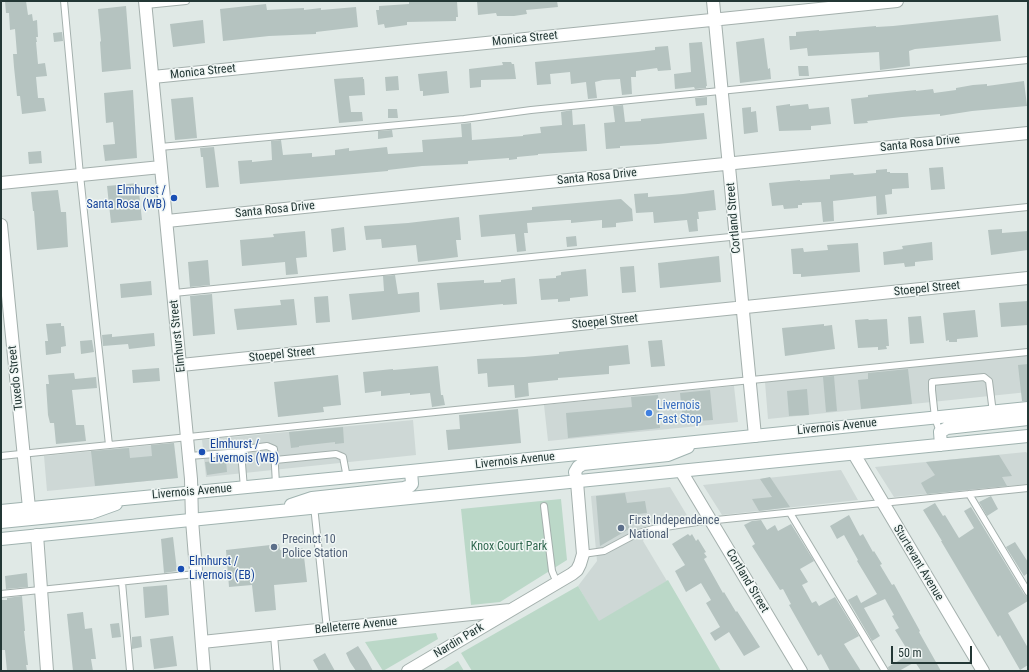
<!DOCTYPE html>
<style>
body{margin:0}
#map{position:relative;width:1029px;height:672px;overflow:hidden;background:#e0e9e6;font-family:"Roboto Condensed",sans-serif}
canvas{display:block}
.frame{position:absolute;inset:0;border:2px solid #233735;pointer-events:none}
.scale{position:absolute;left:891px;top:646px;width:81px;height:18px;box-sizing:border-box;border:2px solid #233735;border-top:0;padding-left:5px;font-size:12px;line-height:14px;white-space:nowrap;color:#233735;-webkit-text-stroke:3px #f0f6f4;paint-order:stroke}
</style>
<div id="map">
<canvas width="1029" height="672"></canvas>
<div class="frame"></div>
<div class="scale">50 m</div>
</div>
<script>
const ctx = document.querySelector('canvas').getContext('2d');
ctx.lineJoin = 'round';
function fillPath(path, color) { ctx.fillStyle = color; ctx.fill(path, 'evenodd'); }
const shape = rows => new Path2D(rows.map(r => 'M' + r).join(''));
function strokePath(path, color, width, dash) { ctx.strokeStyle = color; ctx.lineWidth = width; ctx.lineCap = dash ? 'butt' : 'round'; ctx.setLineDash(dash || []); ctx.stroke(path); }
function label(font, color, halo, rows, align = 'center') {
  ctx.font = font + ' "Roboto Condensed",sans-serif'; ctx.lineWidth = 3; ctx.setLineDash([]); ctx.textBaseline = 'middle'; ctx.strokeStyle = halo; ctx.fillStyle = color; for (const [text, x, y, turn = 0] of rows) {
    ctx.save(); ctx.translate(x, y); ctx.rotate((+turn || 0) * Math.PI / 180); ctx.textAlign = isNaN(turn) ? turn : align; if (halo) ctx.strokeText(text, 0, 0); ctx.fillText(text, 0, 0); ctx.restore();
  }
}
const built = shape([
 [1028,355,1028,392,768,419,765,382],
 [734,386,738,422,548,441,544,405],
 [413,420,416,455,206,477,202,440],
 [173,443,177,478,47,491,44,456],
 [1026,452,1028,454,1028,484,894,497,875,467],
 [841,470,858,500,722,515,703,485],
 [670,487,688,517,652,523,643,541,667,581,599,622,578,586,597,561,591,496]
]);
const green = shape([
 [561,499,567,560,500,602,471,605,461,509],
 [668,580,721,671,472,671,461,653,578,586,599,621],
 [436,633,438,639,383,671,365,642],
 [458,661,464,671,442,671]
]);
const building = shape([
 [5,1,26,1,28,15,32,14,33,21,37,20,38,37,36,37,37,42,36,42,38,64,45,63,47,76,36,77,38,98,44,98,46,111,22,114,20,96,17,96,14,67,13,54,17,54,15,29,10,30,9,13,6,13],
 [409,1,457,1,458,17,456,17,456,21,407,22,407,25,385,28,384,24,378,25,376,10,379,10,379,6,409,4],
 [477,1,557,1,558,7,526,10,527,14,514,16,497,16,496,13,478,15],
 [266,4,267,10,304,8,304,10,321,8,321,10,356,7,358,27,316,32,316,34,269,36,223,41,220,9],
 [126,6,131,69,102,72,100,42,101,41,98,9],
 [998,15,1001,41,915,49,909,51,910,66,880,70,879,52,808,56,807,48,790,50,789,36,796,36,796,32,819,30,819,31,876,26,876,27,893,26],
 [203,20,205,43,173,47,170,24],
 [62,32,63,41,54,42,53,33],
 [764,38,768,69,770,68,771,79,740,83,736,42],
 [702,42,707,86,706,86,706,88,695,89,694,87,675,89,674,74,691,72,689,43],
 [668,46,671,70,658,71,657,68,636,71,636,77,631,77,632,94,622,95,620,79,603,80,595,82,597,98,588,99,586,82,571,84,570,72,550,74,551,84,537,85,535,62,638,52,655,50,655,47],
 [502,62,511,62,512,64,514,64,516,79,481,80,481,87,470,88,469,69,503,65],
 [798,66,808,66,809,76,799,76],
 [447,71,449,93,423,96,423,91,420,91,418,74],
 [398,76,399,90,386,91,385,77],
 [363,77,363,79,364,79,365,95,349,96,351,112,362,112,363,121,339,123,334,79],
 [1024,81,1027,106,972,111,940,116,940,114,902,117,867,121,868,123,854,124,851,99,868,97,868,95,916,90,916,91,933,89,934,93,956,90,956,88,973,85,987,84,987,86],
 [133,90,137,158,105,161,103,145,115,144,113,122,106,123,104,93],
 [193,97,197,138,175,140,171,99],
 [707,97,707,105,696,106,695,98],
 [790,104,790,106,808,104,809,109,829,107,831,124,811,126,811,130,779,131,776,106],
 [623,105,625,122,641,121,641,119,704,113,707,139,658,144,620,146,620,148,606,149,604,123,615,122,613,106],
 [751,107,751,112,756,111,758,132,744,134,742,108],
 [388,109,397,109,398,118,388,118],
 [572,110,573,125,585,124,587,151,538,154,538,155,517,157,517,159,509,160,509,158,468,161,468,164,422,166,388,170,388,171,240,184,238,161,252,160,252,162,272,160,271,141,281,140,283,155,312,153,312,157,335,155,335,150,349,148,349,151,387,147,388,154,423,152,422,140,462,137,461,124,471,123,472,140,523,136,523,135,541,133,540,127,562,125,561,112],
 [392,130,393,137,378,139,378,131],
 [214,147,219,187,206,188,203,157,201,157,200,148],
 [41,151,42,163,29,164,28,152],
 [943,167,945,189,931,190,929,168],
 [887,169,887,172,890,172,890,173,908,173,909,188,892,189,892,194,885,195,887,214,877,215,876,196,833,201,834,221,823,222,821,202,802,203,802,205,798,205,798,208,784,209,783,205,772,206,769,183,800,180,800,181,830,179,830,175,853,173,854,175,876,173,876,170],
 [138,183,142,220,111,223,107,186],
 [58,190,61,212,66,212,68,247,37,250,34,211,33,211,31,192],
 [714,190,716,210,698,212,699,219,697,219,698,231,689,232,687,220,654,223,653,212,636,213,634,194,648,193,648,197,683,194],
 [621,199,632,209,633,221,616,223,616,227,602,228,602,220,571,223,571,220,567,220,527,223,528,233,524,233,526,251,517,252,515,234,481,237,479,215,532,210,532,207],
 [459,217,461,240,456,240,458,257,418,262,416,245,382,248,381,239,366,240,364,226,408,223],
 [344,227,346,250,333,252,331,229],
 [1002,229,1002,233,1028,231,1028,250,991,255,988,230],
 [305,231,307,257,296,258,298,274,286,275,285,262,242,266,240,240,274,237,273,234],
 [576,236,577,246,567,247,566,237],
 [932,242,933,260,915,262,915,266,905,267,904,263,884,265,883,252,903,249,902,246],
 [858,243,860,272,801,277,801,274,793,274,791,249,803,248,804,252,828,250,827,245],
 [719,256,721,282,660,288,658,263],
 [208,260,210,285,190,287,188,262],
 [634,266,636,292,622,293,620,267],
 [586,269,588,296,570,298,570,301,558,302,558,299,541,300,539,279,556,278,556,276,561,275,561,272],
 [395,275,398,294,419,292,420,312,352,320,349,294,384,291,383,276],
 [515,278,517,304,503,305,503,304,440,310,437,283,484,280,484,283,501,282,501,280],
 [151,281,152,295,121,298,120,284],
 [212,294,215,334,193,336,190,296],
 [328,296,330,322,316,323,314,297],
 [294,299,297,325,237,330,234,309,281,305,280,300],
 [1028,301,1028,325,1001,327,999,303],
 [975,310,978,337,957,339,957,342,949,342,949,340,946,341,943,313],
 [921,316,924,343,910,344,908,317],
 [868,319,869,320,887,319,889,346,886,346,887,349,878,350,878,347,858,348,855,320],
 [61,323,61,326,64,326,66,346,61,347,61,353,46,355,45,341,48,341,46,324],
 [824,324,824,326,832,325,835,349,785,356,782,328],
 [154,333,155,346,129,349,128,344,103,346,102,335,112,334,112,337],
 [92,340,94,352,81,354,80,341],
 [662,340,665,366,651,367,648,341],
 [628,345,630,364,609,366,609,374,558,378,558,380,528,383,529,396,515,398,514,385,488,387,487,373,478,374,477,359,524,357,559,354,559,352],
 [1028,364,1028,401,1022,401,1018,365],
 [438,366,441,395,443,395,445,405,432,407,430,393,410,395,410,393,381,396,381,391,365,393,363,372,393,369,393,370],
 [159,368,160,381,133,383,132,370],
 [908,369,912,404,861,409,858,380,868,379,868,373],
 [74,373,75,379,96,377,97,388,72,390,76,425,84,425,86,441,56,444,54,423,50,423,48,415,46,384,49,384,48,375],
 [338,375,341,405,323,407,324,412,278,417,274,382],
 [834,376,837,411,826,412,823,377],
 [807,389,809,415,789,416,787,391],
 [710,390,713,420,683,422,680,393],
 [658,395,660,428,568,438,566,413,632,407,631,397],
 [518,409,521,443,448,450,446,430,460,429,459,415],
 [343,427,344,443,335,444,335,442,299,446,299,447,291,448,289,432],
 [174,443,178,478,95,486,91,451,129,448,130,458,152,456,151,445],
 [999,455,1012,476,1002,477,1007,486,927,494,921,483,935,475,926,462],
 [226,460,227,472,207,475,205,462],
 [770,477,790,507,759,511,752,499,772,497,760,479],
 [625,493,627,503,645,501,647,513,628,515,629,529,600,546,596,496],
 [991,496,998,509,987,516,979,502],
 [935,503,943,516,945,515,959,538,974,528,964,511,971,507,1024,594,1028,597,1028,601,1008,613,1028,648,1028,665,1020,670,1000,635,998,637,941,541,942,541,923,510],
 [849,515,860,536,863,534,873,552,874,551,882,564,880,565,892,585,894,584,920,631,919,632,941,671,921,671,915,662,899,671,889,671,888,667,910,654,895,630,899,628,892,616,894,615,885,599,864,608,880,636,872,641,848,600,857,595,861,603,877,594,857,561,858,560,844,535,837,539,830,526],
 [761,520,767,530,775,525,778,531,791,524,814,561,800,569,808,582,802,585,812,603,816,601,819,606,835,597,859,636,844,644,861,671,830,671,821,654,818,656,789,605,791,604,783,589,780,590,752,546,755,544,744,525,752,521],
 [688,534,690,536,692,534,696,541,698,539,706,552,704,553,707,557,704,559,723,593,724,592,736,612,737,611,760,647,744,656,729,632,715,641,710,633,720,627,706,603,711,600,701,583,686,592,675,571,685,565,672,544],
 [173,537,177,571,164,573,161,539],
 [1015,542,1028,562,1028,573,1024,576,1006,547],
 [279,544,280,550,303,548,307,582,274,585,276,610,255,612,252,585,229,587,226,550],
 [27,573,28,587,6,589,5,576],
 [167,585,169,615,145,618,143,587],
 [22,596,25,631,24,631,28,665,26,665,27,671,7,671,5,650,1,650,1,600,7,600,7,598],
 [83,612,85,629,92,628,96,659,91,659,93,671,73,671,67,614],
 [119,623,121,637,112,638,110,624],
 [141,636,142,647,132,649,132,637],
 [173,636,177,666,154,669,150,639],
 [358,646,367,660,373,671,356,671,350,662,346,653],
 [325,653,335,671,319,671,313,660]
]);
const lane = shape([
 [64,1,80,175,109,445],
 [146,5,186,1],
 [160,147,464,119,531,110,1028,60],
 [174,293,1028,207],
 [940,432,935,418,932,390,932,382,984,377,989,381,993,413],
 [241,452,245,449,267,446,274,449,276,484],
 [1,456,1028,352],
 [189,456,241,452,244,488],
 [275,460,336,454,343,457,347,478],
 [969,494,1028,592],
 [314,506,327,629],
 [544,506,552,571,557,583],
 [790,513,885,671],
 [583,554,604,551,636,534,653,529,697,522,1028,488],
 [122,582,130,671],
 [1,594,196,574],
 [274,635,277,671]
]);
const street = shape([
 [145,1,191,479,192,520,204,671],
 [713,1,755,436],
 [153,77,897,1],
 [1,183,161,167],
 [167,221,1028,133],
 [1,225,29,508],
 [181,365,1028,278],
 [854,454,983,671],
 [681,471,801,671],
 [37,535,47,671],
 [202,642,510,610],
 [408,671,572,574,577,570,580,564,583,554,577,482]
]);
const secondary = shape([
 [941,445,940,432,947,428,1028,419],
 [577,482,575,472,578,467,583,464,668,455,688,447],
 [291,505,312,498,404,488,410,486,412,484,411,471],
 [1,511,411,471,1028,408],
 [1,522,91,513,116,504],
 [1,539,1028,436]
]);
const markers = [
 [174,198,4,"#1a4fb4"],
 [649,413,4,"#3f7fe0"],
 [202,452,4,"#1a4fb4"],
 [621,528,4,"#5c6f8a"],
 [274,547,4,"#5c6f8a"],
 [181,569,4,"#1a4fb4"]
];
const streetNames = [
 ["Monica Street",525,39,-6],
 ["Monica Street",203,72,-6],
 ["Santa Rosa Drive",920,144,-6],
 ["Santa Rosa Drive",597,177,-6],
 ["Santa Rosa Drive",275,210,-6],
 ["Cortland Street",734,218,-95],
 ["Stoepel Street",927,289,-6],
 ["Stoepel Street",605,322,-6],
 ["Elmhurst Street",178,336,-96],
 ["Stoepel Street",282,355,-6],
 ["Tuxedo Street",16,378,-96],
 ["Livernois Avenue",837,427,-6],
 ["Livernois Avenue",515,461,-6],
 ["Livernois Avenue",192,492,-5],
 ["Sturtevant Avenue",918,563,59],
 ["Cortland Street",747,581,59],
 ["Belleterre Avenue",356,626,-6],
 ["Nardin Park",459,641,-31]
];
const transitNames = [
 ["Elmhurst /",166,191,"right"],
 ["Santa Rosa (WB)",166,205,"right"],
 ["Elmhurst /",210,445],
 ["Livernois (WB)",210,459],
 ["Elmhurst /",189,562],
 ["Livernois (EB)",189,576]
];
const shopNames = [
 ["Livernois",657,406],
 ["Fast Stop",657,420]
];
const serviceNames = [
 ["First Independence",629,521],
 ["National",629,535],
 ["Precinct 10",282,540],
 ["Police Station",282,554]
];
const parkNames = [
 ["Knox Court Park",509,547]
];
fillPath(built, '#ced8d6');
fillPath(green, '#bbd8c8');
fillPath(building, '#b5c3c0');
strokePath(lane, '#a4b0ad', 8);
strokePath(street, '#a4b0ad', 14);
strokePath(secondary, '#a0b3b0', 14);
strokePath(lane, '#fff', 6);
strokePath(street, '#fff', 12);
strokePath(secondary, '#fff', 12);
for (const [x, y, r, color] of markers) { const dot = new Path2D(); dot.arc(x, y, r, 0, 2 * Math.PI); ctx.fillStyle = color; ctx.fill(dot); strokePath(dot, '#f0f6f4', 1.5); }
label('12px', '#233735', '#f0f6f4', streetNames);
label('12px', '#164399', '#f0f6f4', transitNames, 'left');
label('12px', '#366cbe', '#f0f6f4', shopNames, 'left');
label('12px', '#4e5e75', '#f0f6f4', serviceNames, 'left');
label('12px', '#326951', '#f0f6f4', parkNames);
</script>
